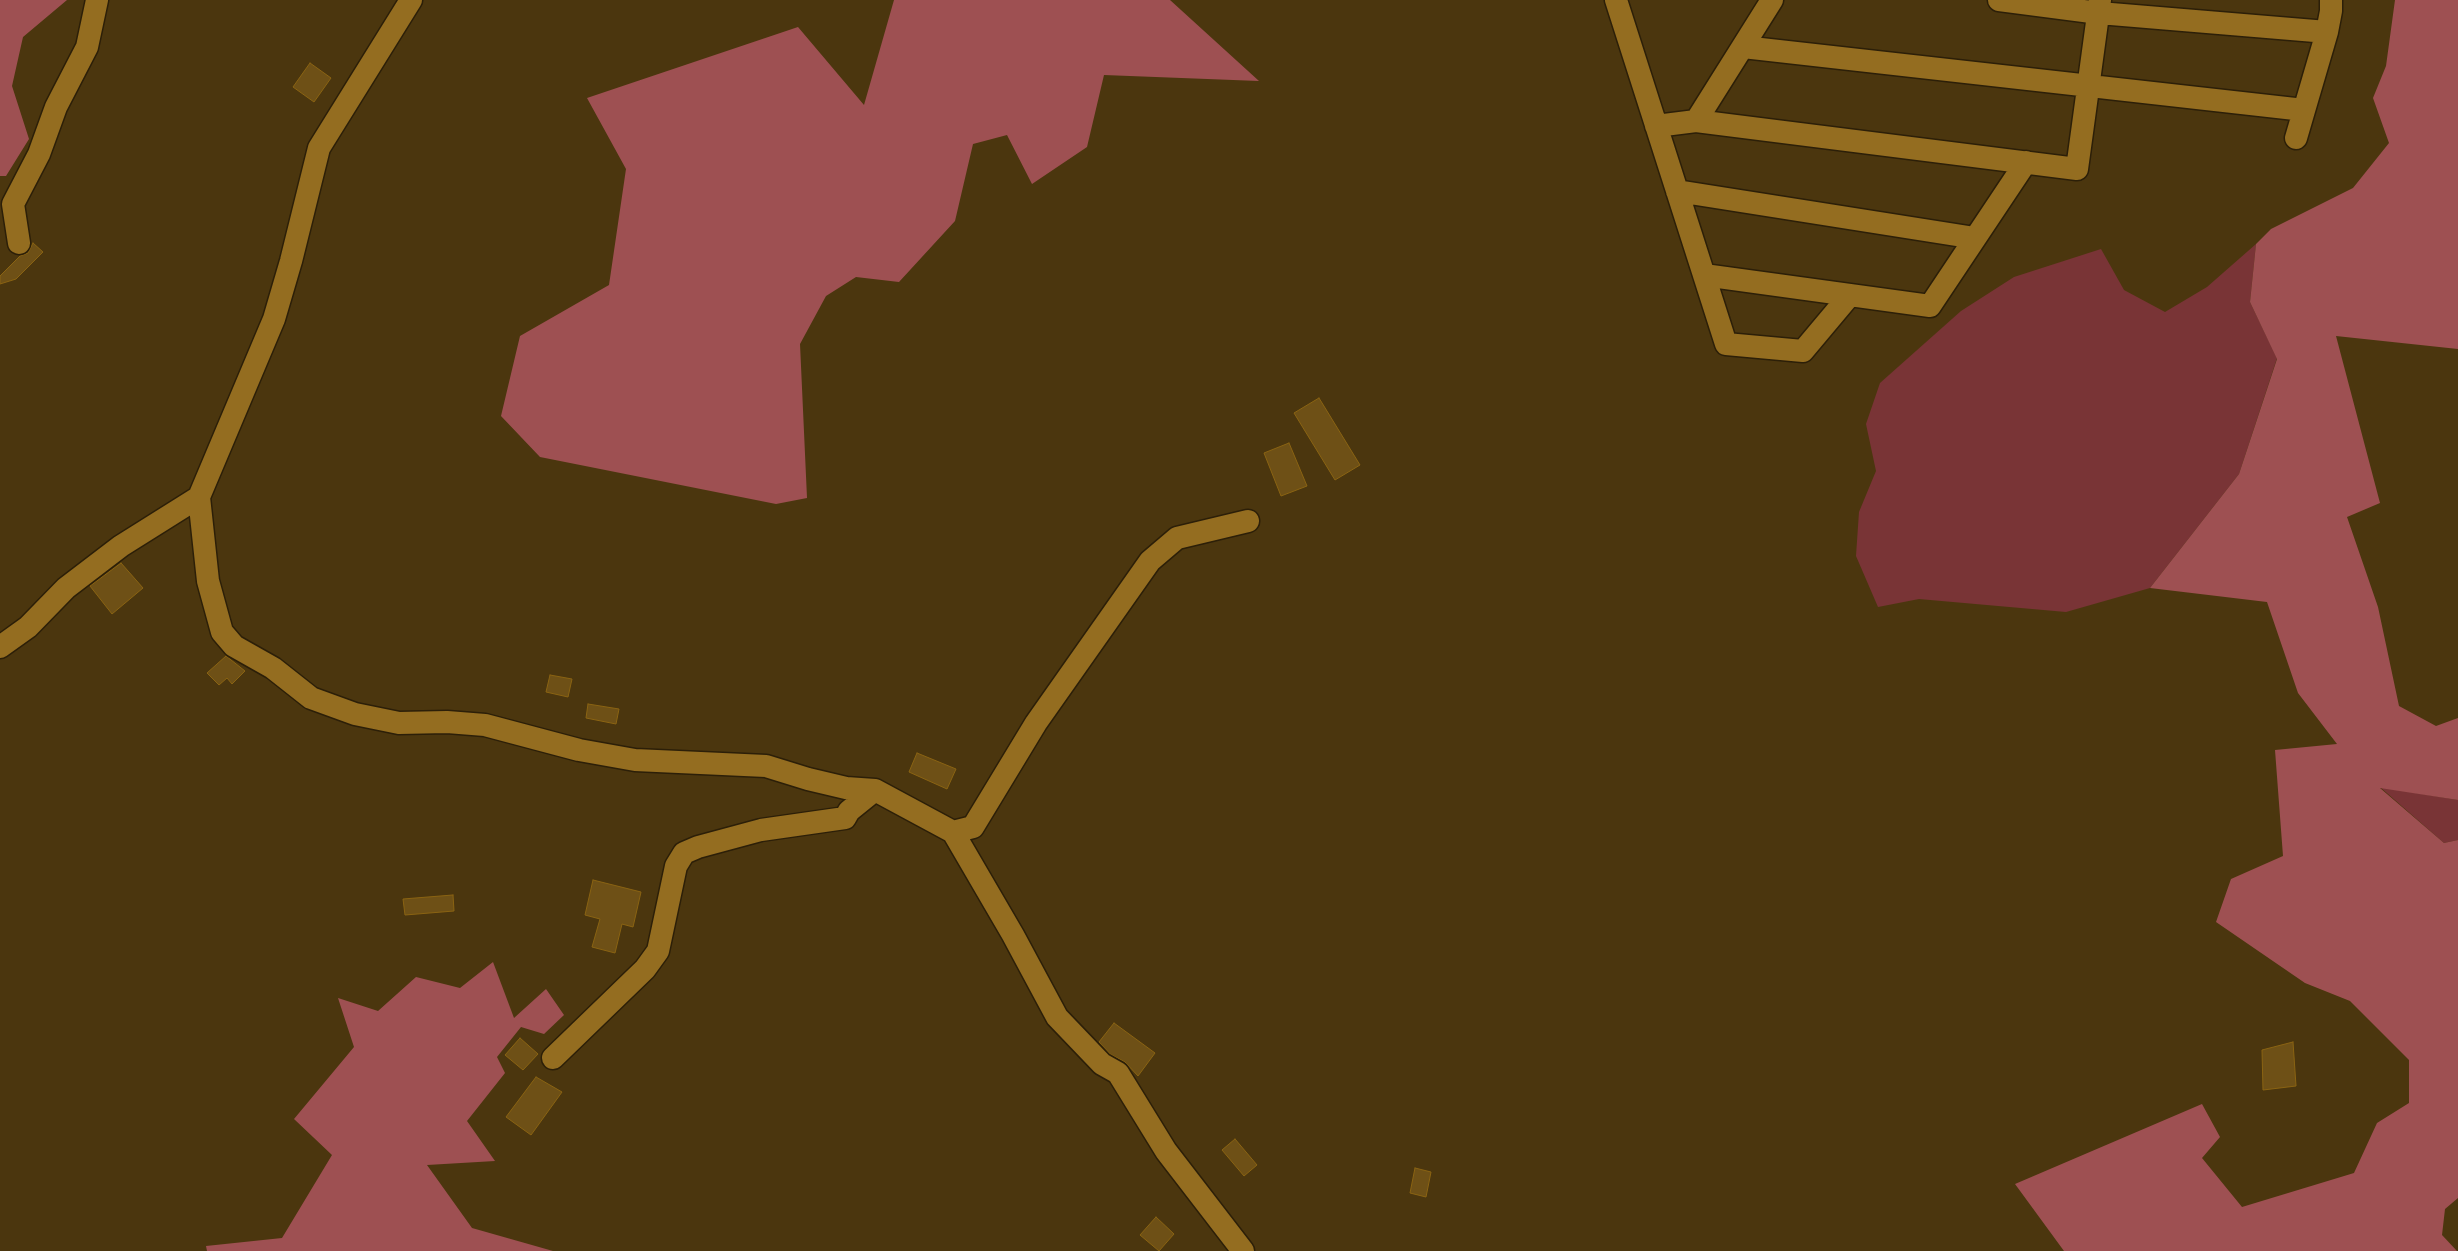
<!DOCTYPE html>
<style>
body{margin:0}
canvas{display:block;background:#4b360e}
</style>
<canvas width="2458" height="1251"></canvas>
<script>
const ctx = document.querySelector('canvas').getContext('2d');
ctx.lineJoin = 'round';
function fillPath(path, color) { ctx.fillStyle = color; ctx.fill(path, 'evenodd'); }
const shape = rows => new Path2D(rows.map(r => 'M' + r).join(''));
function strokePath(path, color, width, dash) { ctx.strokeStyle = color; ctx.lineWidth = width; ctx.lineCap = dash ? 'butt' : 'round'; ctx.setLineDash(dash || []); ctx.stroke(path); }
const green = shape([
 [2256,244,2250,302,2277,358,2239,474,2150,588,2066,612,1919,599,1878,607,1856,556,1859,512,1876,471,1866,424,1880,383,1961,311,2014,277,2101,249,2124,290,2165,312,2207,287],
 [2380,787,2458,800,2458,840,2444,843]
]);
const forest = shape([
 [0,0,67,0,23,37,12,86,29,139,6,176,0,176],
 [894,0,1170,0,1259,81,1104,75,1087,147,1032,184,1007,135,973,144,955,221,899,282,856,277,826,296,800,344,807,498,776,504,540,457,501,416,520,336,609,285,626,169,587,98,798,27,864,105],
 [2395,0,2458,0,2458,349,2336,336,2380,503,2347,517,2378,607,2399,706,2436,726,2458,718,2458,800,2380,788,2444,843,2458,840,2458,1198,2445,1209,2442,1235,2457,1251,2064,1251,2015,1184,2202,1104,2220,1137,2202,1158,2242,1207,2354,1173,2377,1123,2409,1103,2409,1060,2350,1001,2305,983,2216,922,2231,879,2283,856,2275,750,2337,744,2298,693,2267,602,2150,588,2239,474,2277,359,2250,302,2256,244,2271,229,2353,188,2389,143,2373,98,2386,66],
 [493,962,514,1018,546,989,564,1015,544,1034,521,1027,497,1057,505,1073,467,1121,495,1161,427,1165,472,1228,553,1251,207,1251,206,1246,282,1238,332,1155,294,1119,354,1047,338,998,378,1011,416,977,460,988]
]);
const building = shape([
 [310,63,331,78,314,102,293,87,310,63],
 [33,243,43,252,16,279,0,284,0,276,20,256,28,253,33,243],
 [1319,398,1360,465,1335,480,1294,413,1319,398],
 [1289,443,1307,486,1281,496,1264,453,1289,443],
 [121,563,143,588,112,614,90,586,121,563],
 [226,656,245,671,232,684,227,678,219,685,207,673,226,656],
 [550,675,572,679,568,697,546,692,550,675],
 [588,704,619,709,616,724,586,718,588,704],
 [917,753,956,769,947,789,909,772,917,753],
 [593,880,641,892,633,927,622,924,615,953,592,947,600,919,585,915,593,880],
 [453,895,454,911,405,915,403,899,453,895],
 [1114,1023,1155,1053,1138,1076,1125,1062,1110,1054,1099,1042,1114,1023],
 [520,1038,538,1054,523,1070,505,1055,520,1038],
 [2293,1042,2296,1086,2263,1090,2262,1050,2293,1042],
 [536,1077,562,1092,531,1135,506,1117,536,1077],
 [1235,1139,1257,1165,1244,1176,1222,1150,1235,1139],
 [1415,1168,1431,1172,1426,1197,1410,1193,1415,1168],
 [1156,1217,1174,1234,1159,1251,1140,1235,1156,1217]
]);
const minor = shape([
 [411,0,319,148,291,261,274,319,199,497,208,581,222,632,234,646,273,668,311,698,355,714,399,723,447,722,485,725,579,750,635,760,766,766,808,779,846,788,875,790,953,832,1013,935,1057,1017,1102,1064,1118,1073,1166,1151,1243,1251],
 [1616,0,1726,344,1803,351,1850,295],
 [1999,0,2099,13,2327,32],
 [1743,47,2304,110],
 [1696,121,1772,0],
 [1656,126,1696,121,2077,169,2100,0],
 [2296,138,2327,32,2331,11,2331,0],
 [1677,191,1975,238],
 [19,243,13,204,39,154,56,107,87,47,97,0],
 [1704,275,1930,306,2026,162],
 [0,647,28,627,66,588,121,546,199,497],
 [953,832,973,827,1036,723,1150,561,1177,538,1248,521],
 [553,1058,645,969,658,951,676,866,684,853,698,847,761,830,845,818,849,811,875,790]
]);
fillPath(green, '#793436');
fillPath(forest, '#9e5052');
fillPath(building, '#6e5016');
strokePath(building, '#8a6312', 1);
strokePath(minor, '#2c1f08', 25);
strokePath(minor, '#946d20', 22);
</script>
